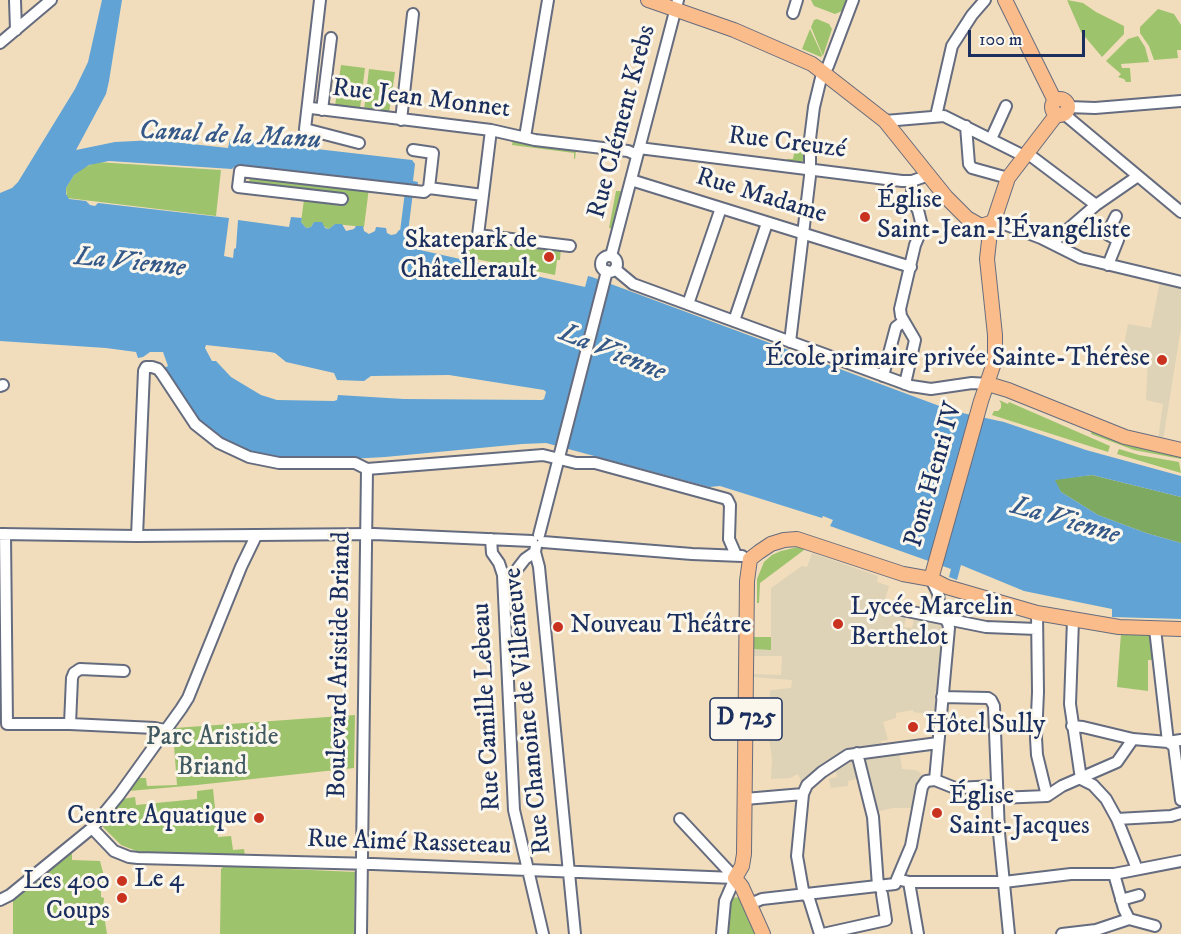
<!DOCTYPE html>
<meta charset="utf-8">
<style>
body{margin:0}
#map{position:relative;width:1181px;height:934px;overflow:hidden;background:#f1ddbc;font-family:"IM FELL DW Pica",serif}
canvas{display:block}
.scale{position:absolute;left:968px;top:30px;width:117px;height:27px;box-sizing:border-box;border:3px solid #1b2f5e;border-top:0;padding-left:8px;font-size:18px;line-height:21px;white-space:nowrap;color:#1b2f5e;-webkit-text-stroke:4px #fbf7ec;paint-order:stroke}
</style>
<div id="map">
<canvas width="1181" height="934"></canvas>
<div class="scale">100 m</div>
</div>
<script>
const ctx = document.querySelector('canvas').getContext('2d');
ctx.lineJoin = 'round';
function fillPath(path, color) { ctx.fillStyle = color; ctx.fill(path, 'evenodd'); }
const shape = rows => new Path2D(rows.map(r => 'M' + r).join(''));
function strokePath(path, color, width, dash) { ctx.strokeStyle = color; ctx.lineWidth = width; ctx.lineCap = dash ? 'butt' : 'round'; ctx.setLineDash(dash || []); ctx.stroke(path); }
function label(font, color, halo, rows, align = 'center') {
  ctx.font = font + ' "IM FELL DW Pica",serif'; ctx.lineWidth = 6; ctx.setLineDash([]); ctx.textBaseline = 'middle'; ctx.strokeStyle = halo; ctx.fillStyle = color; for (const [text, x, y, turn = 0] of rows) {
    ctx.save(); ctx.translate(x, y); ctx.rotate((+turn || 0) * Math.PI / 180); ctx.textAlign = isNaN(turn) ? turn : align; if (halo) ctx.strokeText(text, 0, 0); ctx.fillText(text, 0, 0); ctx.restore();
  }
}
const built = shape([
 [1160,281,1181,287,1181,328,1163,440,1158,439,1163,404,1146,400,1148,357,1132,355,1122,356,1128,324,1151,328],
 [812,553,878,576,877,582,889,586,882,610,903,614,906,618,904,627,912,628,914,619,918,617,940,621,944,627,938,672,942,673,938,712,931,712,931,715,914,712,913,710,896,713,896,718,883,722,888,740,881,741,882,745,847,751,801,781,798,774,790,778,771,779,772,758,769,739,770,692,771,690,791,688,792,680,753,677,754,674,781,675,782,656,754,656,754,649,771,649,771,588,802,566,807,567],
 [899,750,902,769,916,770,921,773,916,808,893,808,876,812,862,756],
 [854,758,860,778,848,781,848,786,831,788,829,779,837,777,835,767]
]);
const green = shape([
 [811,0,847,0,842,11,835,14,814,6],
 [1067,0,1083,3,1096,12,1124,26,1124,34,1102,57,1081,32],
 [1158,9,1174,14,1181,25,1181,50,1177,50,1178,58,1154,60,1149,46,1140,33,1140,27],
 [817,19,829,24,832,29,823,56,811,27,814,20],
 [810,29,822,55,821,57,802,49],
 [1138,36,1145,47,1149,62,1121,64,1122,68,1130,68,1131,82,1126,82,1124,79,1118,77,1121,74,1106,61,1128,39],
 [341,65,365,68,360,109,335,106],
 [369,69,395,72,389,113,364,110],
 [797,139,800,139,800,146,803,146,804,160,801,162,787,161,787,159,793,159],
 [513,140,576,150,575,159,574,159,574,153,512,145],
 [97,162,221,170,216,216,67,198,66,188,74,175,83,168],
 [250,174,369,188,364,227,335,224,329,229,314,222,311,227,306,228,301,222,305,192,249,185],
 [616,191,622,191,613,229,609,228],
 [478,238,561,248,560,260,557,260,555,275,471,258,467,255,467,250],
 [999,400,1008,404,1009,402,1110,446,1108,452,992,415,994,411,998,411,1001,408,1001,403],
 [1092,430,1181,454,1181,459,1134,450,1091,434],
 [1119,449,1139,455,1179,462,1181,473,1117,454],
 [798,547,803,547,804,550,760,583,759,603,757,603,757,579,764,562,772,555,781,551],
 [1121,633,1150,634,1154,637,1156,660,1148,660,1148,691,1117,687],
 [754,637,771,637,771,650,754,649],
 [355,715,354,768,197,785,129,791,137,778,146,778,147,786,177,785,174,745,165,745,176,731,175,728],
 [213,789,218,837,231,836,233,850,244,849,245,856,139,852,121,845,103,827,103,822,122,799,135,797,136,805,197,799,197,791],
 [70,854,72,854,72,860,100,861,104,876,104,886,101,887,101,897,104,898,103,909,107,934,13,934,13,900],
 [224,866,355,872,354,934,220,934,221,869],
 [740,897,756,934,728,934,731,898]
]);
const forest = shape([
 [1092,475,1181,497,1181,543,1146,533,1098,515,1061,492,1055,482,1055,480,1058,479]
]);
const water = shape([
 [102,0,122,0,109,81,106,94,76,150,115,142,155,140,228,148,230,139,412,160,415,164,413,181,418,182,417,188,353,181,353,178,248,166,247,168,234,167,232,169,109,161,89,165,74,175,66,188,66,194,69,199,86,201,90,205,95,206,98,203,229,218,224,256,233,258,234,249,236,248,238,220,289,227,291,217,302,218,301,222,306,228,311,227,314,222,322,222,325,228,329,229,335,224,342,224,346,231,354,229,356,226,363,226,364,231,369,234,375,231,376,227,386,228,387,233,391,235,396,234,399,230,409,231,411,244,420,250,585,287,588,276,592,277,953,411,1004,422,1086,450,1181,476,1181,497,1092,475,1055,480,1061,492,1098,515,1146,533,1181,543,1181,619,1112,617,1112,609,1024,591,961,565,957,580,949,577,951,569,830,526,833,520,823,516,822,518,720,486,709,487,546,443,522,444,385,457,333,460,269,458,248,453,218,438,198,422,162,369,168,366,163,352,150,352,143,357,138,358,136,352,106,348,0,341,0,193,12,188,18,182,75,89,88,62],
 [206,345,270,352,275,353,286,362,334,373,337,380,364,381,371,376,449,375,544,390,546,392,544,399,542,400,404,399,338,395,337,400,334,401,277,400,261,395,231,377,216,361,212,361,205,348]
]);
const canal = shape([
 [403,240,410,184]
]);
const minor = shape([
 [15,0,16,30],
 [320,0,305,129,359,143],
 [793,13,797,0],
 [0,43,51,0],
 [1068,107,1095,108,1181,101],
 [311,108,491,130,535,140,628,151,637,155],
 [322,110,331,38],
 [1064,114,1181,212],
 [936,116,952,46,972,15,985,0],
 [401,120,413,14],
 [885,121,944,116,1024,156],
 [966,126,969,164,972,168,1008,178],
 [525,137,548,0],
 [991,139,1006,106],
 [639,148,902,181,912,181,929,175],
 [413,150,433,153,429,188],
 [1027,153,1096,205],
 [631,180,911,267],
 [483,195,491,130],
 [342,199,238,187,240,171,424,192,429,188,483,195,478,235,570,246],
 [993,222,999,222,1041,238,1081,258,1181,282],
 [1052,243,1096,205,1138,176],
 [611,256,678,0],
 '601 264a8 8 0 1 1 16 0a8 8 0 1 1-16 0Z',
 [1108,265,1118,240,1107,234,1116,216],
 [615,269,633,284,911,386,931,389,972,383,988,384],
 [688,304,721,208],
 [734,321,767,223],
 [790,342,810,176,810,139,814,107,821,78,828,66,853,0],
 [883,376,896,327,904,321],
 [905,384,915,340,901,316,900,309,915,245,920,233,921,222,918,210,912,201,912,181],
 [0,386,3,385],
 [0,534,137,536,374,534,532,541],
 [5,534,7,724,70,724,155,728,165,730],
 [539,535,607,271],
 [137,536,144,371,146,367,152,367,158,369,162,374,195,424,219,443,249,457,279,463,355,463,367,469,543,455,576,463,595,463,727,499,730,505,729,539,736,555],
 [491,539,492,553,499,563,503,575,514,810,543,934],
 [543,542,692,554,742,556],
 [536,546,535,552,539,567,575,934],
 [931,579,938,593,940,613,948,623,949,628,935,780],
 [504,582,508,581,525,559,535,552],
 [892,608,986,627,1037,629],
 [1037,613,1038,692,1036,738,1037,755,1047,796],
 [1073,620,1070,704,1081,779],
 [1155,629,1168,742],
 [942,697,988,698,991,700,994,706,999,833,1009,934],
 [70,724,72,678,74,673,80,669,124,671],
 [1072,726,1083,727,1133,739,1168,742,1181,740],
 [1168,742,1174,746,1181,800],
 [857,753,873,817,878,886,881,889],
 [1081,779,1093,785,1106,799,1117,819,1137,869],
 [998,798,1047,796,1062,786,1117,762,1133,739],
 [745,799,803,794],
 [680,819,735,878],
 [1117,819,1171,816,1181,813],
 [92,828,114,851,129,857,138,858,373,864,735,878],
 [1114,874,1124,909,1129,919],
 [897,879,909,882,1004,882,1071,874,1114,874,1181,861],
 [909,882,918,934],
 [0,900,10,895,92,828,119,795,181,709,188,698,241,567,256,536],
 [1121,900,1139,895],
 [750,904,762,899,895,884,911,846,922,787,926,781,935,780,955,788,997,786],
 [361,934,367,469],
 [722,934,725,901,735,878],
 [820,934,809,899,803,890,797,856,803,794,807,785,822,772,848,755,938,743],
 [823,934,886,920,882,894],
 [1062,934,1096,930,1129,919,1155,926]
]);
const major = shape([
 [648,0,734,30,812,64,885,121,946,197,967,218,981,226,993,222],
 [1005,0,1055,101],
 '1052 107a8 8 0 1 1 16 0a8 8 0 1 1-16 0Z',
 [988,384,1008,390,1125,437,1181,450],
 [931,579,981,401,995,360,995,335,987,259,990,232,1008,178,1057,114],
 [763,934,742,887,735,878,742,866,744,854,747,581,750,559,759,552,771,544,784,540,797,539,903,574,931,579,947,587,1037,613,1119,627,1181,629]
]);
const markers = [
 [865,217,6,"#c8321e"],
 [549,257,6,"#c8321e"],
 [1162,360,6,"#c8321e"],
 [838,624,6,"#c8321e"],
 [558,627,6,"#c8321e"],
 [913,727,6,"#c8321e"],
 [937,813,6,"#c8321e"],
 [259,818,6,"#c8321e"],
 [122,881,6,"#c8321e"],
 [122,898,6,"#c8321e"]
];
const shields = [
 [746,719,72]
];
const shieldNames = [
 ["D 725",746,719]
];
const streetNames = [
 ["Rue Jean Monnet",421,100,7],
 ["Rue Clément Krebs",623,122,-75],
 ["Rue Creuzé",787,144,7],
 ["Rue Madame",761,197,17],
 ["Pont Henri IV",935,475,-74],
 ["Boulevard Aristide Briand",341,665,-89],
 ["Rue Camille Lebeau",488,707,-93],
 ["Rue Chanoine de Villeneuve",529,711,-96],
 ["Rue Aimé Rasseteau",409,844,2]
];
const poiNames = [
 ["Église",877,202],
 ["Saint-Jean-l'Évangéliste",877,232],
 ["Skatepark de",537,242,"right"],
 ["Châtellerault",537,272,"right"],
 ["École primaire privée Sainte-Thérèse",1150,360,"right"],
 ["Lycée Marcelin",850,609],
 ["Berthelot",850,639],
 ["Nouveau Théâtre",570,627],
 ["Hôtel Sully",925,727],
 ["Église",949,798],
 ["Saint-Jacques",949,828],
 ["Centre Aquatique",247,818,"right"],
 ["Le 4",134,881],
 ["Les 400",110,883,"right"],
 ["Coups",110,913,"right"]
];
const parkNames = [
 ["Parc Aristide",212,739],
 ["Briand",212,769]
];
const waterNames = [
 ["Canal de la Manu",230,137,3],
 ["La Vienne",130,264,6],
 ["La Vienne",612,354,22],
 ["La Vienne",1065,522,16]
];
fillPath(built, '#ded3b6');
fillPath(green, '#9ec36d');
fillPath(forest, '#7ea960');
fillPath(water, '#61a3d5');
strokePath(canal, '#61a3d5', 8);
strokePath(minor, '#666c7f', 14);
strokePath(major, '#666c7f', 16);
strokePath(minor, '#fff', 10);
strokePath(major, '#f9bc8a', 14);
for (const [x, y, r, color] of markers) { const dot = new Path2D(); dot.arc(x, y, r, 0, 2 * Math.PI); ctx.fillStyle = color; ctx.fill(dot); strokePath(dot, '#fbf7ec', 2); }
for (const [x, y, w] of shields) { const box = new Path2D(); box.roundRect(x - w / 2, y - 21, w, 42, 4.5); ctx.fillStyle = '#fbf7ec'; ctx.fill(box); strokePath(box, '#1b2f5e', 1.5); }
label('bold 24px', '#1b2f5e', null, shieldNames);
label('26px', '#1b2f5e', '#fbf7ec', streetNames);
label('26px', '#1b2f5e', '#fbf7ec', poiNames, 'left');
label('26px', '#425b62', '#fbf7ec', parkNames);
label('italic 27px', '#345888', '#fbf7ec', waterNames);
</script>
